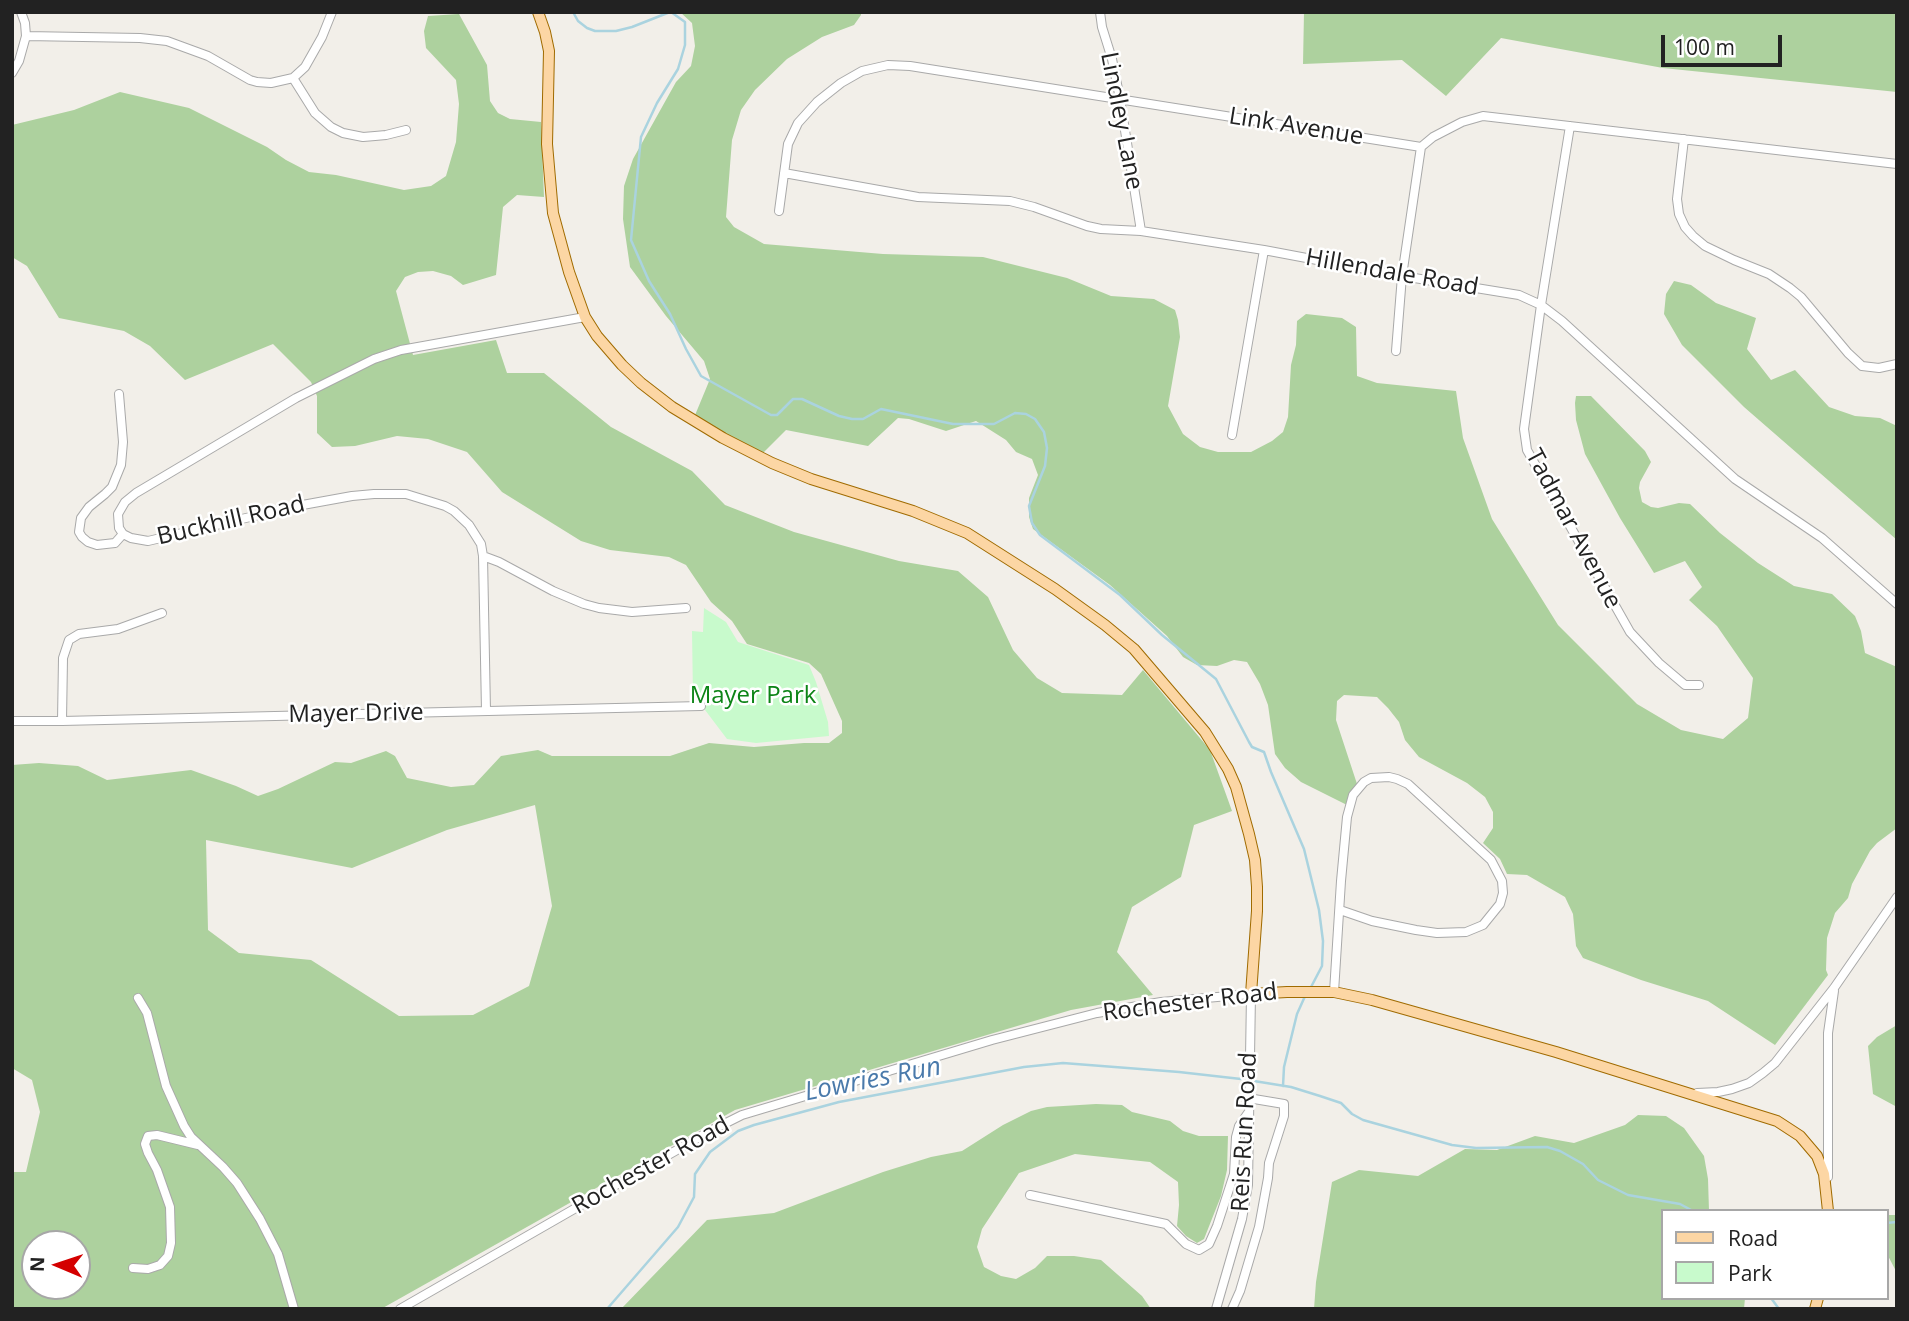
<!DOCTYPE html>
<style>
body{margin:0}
#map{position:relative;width:1909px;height:1321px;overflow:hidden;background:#f2efe9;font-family:"Open Sans",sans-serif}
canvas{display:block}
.frame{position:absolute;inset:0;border:14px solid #222;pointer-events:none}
.legend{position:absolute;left:1661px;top:1209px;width:228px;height:91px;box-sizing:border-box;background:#fff;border:2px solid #a7a7a7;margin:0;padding:9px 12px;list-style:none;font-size:21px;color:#222}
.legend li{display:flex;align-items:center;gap:14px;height:35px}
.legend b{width:35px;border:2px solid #a7a7a7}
.north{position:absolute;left:21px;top:1230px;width:70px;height:70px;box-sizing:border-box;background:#fff;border:2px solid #a7a7a7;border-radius:50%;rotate:272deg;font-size:19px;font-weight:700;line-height:28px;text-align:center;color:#222}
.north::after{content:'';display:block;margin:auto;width:24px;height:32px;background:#d40000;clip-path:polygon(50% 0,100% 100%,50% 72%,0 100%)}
.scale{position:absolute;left:1661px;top:35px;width:121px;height:32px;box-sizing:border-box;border:4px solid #222;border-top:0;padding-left:9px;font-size:21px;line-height:24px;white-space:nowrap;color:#222;-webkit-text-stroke:5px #fff;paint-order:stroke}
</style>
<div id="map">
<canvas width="1909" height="1321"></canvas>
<div class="frame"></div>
<ul class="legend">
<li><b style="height:9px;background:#fcd6a4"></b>Road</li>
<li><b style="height:19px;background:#c8facc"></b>Park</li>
</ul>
<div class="north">N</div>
<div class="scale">100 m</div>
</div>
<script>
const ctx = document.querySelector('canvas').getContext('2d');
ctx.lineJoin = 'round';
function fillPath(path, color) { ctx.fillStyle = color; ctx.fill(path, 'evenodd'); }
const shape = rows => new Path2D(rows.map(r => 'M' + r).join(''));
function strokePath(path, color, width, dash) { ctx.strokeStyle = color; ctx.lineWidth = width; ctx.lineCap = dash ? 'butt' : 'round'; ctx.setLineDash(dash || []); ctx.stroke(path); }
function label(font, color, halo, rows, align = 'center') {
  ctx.font = font + ' "Open Sans",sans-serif'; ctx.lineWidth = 5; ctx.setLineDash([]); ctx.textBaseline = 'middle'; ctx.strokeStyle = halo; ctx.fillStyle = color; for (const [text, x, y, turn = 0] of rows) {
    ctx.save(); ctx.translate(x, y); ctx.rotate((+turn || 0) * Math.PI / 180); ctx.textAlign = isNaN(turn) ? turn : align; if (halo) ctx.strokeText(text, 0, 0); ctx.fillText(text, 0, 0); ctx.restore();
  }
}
const forest = shape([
 [680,12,861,12,861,15,854,25,822,37,787,59,755,90,741,110,732,140,726,217,734,227,764,244,883,254,983,257,1067,278,1111,296,1154,299,1175,310,1178,320,1180,337,1168,406,1183,434,1200,447,1218,452,1251,452,1272,441,1283,432,1288,417,1291,365,1296,345,1297,321,1306,314,1342,318,1356,327,1357,376,1377,383,1456,391,1463,438,1492,519,1558,625,1637,704,1681,730,1723,739,1748,718,1753,678,1717,626,1689,600,1702,587,1685,561,1654,573,1620,518,1585,454,1576,420,1575,403,1576,396,1591,396,1645,451,1651,462,1640,482,1639,488,1642,502,1651,507,1658,508,1679,503,1690,504,1720,533,1758,563,1794,586,1832,594,1855,616,1861,631,1865,653,1897,667,1897,828,1877,843,1870,851,1852,884,1848,898,1835,913,1827,938,1826,970,1828,975,1775,1045,1708,1001,1641,980,1583,958,1576,946,1573,914,1565,897,1527,875,1507,874,1500,859,1483,843,1493,828,1493,812,1485,797,1467,783,1419,757,1405,740,1399,722,1388,708,1377,697,1344,695,1337,701,1336,720,1358,787,1349,806,1301,782,1285,768,1275,754,1268,705,1260,684,1247,662,1234,660,1217,666,1197,665,1183,657,1167,636,1110,585,1033,529,1029,517,1029,498,1038,475,1032,459,1016,452,1006,440,976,421,946,431,909,419,898,418,868,446,786,430,759,457,693,420,710,379,704,361,666,316,630,267,623,219,624,186,633,159,676,82,691,66,695,46,692,23],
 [1304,12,1897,12,1897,92,1663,68,1501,38,1446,96,1402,60,1303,64],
 [459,14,487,65,490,101,498,113,510,119,541,122,544,197,517,195,503,207,496,275,463,285,451,276,433,271,418,272,405,277,396,291,413,355,496,340,507,373,544,373,611,427,692,471,725,505,794,532,899,561,958,571,988,597,1013,650,1037,678,1062,693,1122,695,1143,670,1210,750,1232,811,1194,825,1181,877,1132,907,1117,952,1153,995,1071,1010,735,1110,381,1309,12,1309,12,1172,26,1172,40,1112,32,1080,12,1068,12,765,39,763,78,766,107,780,191,770,236,786,258,796,278,789,335,762,351,763,386,751,395,756,407,778,451,787,474,785,501,756,538,750,552,756,670,756,709,743,754,747,804,743,829,743,842,733,842,721,821,674,809,663,747,644,732,621,711,602,686,565,669,557,610,550,581,541,502,492,467,452,428,439,397,436,355,446,332,447,317,433,317,396,311,382,273,344,185,380,150,346,124,331,59,318,27,266,12,257,12,125,74,110,120,92,189,108,267,147,286,160,309,172,336,175,404,190,431,186,446,176,456,142,459,104,456,80,426,48,424,31,428,16],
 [535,805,552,906,529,986,473,1015,399,1016,311,960,239,953,208,930,206,840,352,868,447,830],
 [35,1244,77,1244,77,1286,35,1286],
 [1674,281,1691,285,1716,303,1756,318,1747,349,1771,380,1795,370,1829,407,1855,416,1880,418,1897,426,1897,540,1744,407,1682,345,1664,314,1666,294],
 [1897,1025,1897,1107,1873,1094,1868,1046,1877,1037],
 [1096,1104,1122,1105,1132,1112,1170,1121,1183,1131,1199,1136,1228,1136,1227,1170,1221,1196,1204,1239,1197,1243,1186,1236,1177,1226,1179,1205,1178,1182,1150,1162,1075,1154,1019,1173,982,1229,977,1247,984,1267,1001,1276,1016,1279,1035,1268,1047,1256,1074,1256,1101,1260,1142,1296,1151,1309,621,1309,707,1220,774,1213,883,1172,931,1157,962,1151,1003,1125,1031,1111,1047,1107],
 [1638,1115,1666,1116,1684,1128,1704,1156,1708,1179,1709,1211,1662,1211,1662,1298,1745,1298,1744,1309,1314,1309,1316,1282,1332,1182,1359,1170,1418,1176,1465,1149,1497,1150,1535,1136,1574,1143,1625,1125],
 [1886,1215,1897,1215,1897,1273,1886,1252]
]);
const park = shape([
 [704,608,726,622,738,642,809,665,816,682,828,722,829,736,756,743,727,739,702,706,697,706,693,697,692,631,703,632]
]);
const stream = shape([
 [573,12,578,21,587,28,595,31,616,31,632,27,670,12],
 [671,12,685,22,685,45,678,69,657,103,641,137,631,240,649,281,670,314,686,349,701,376,771,415,777,415,793,399,802,399,839,416,852,419,863,419,881,409,953,424,994,424,1015,413,1026,414,1035,419,1044,432,1047,448,1045,466,1029,506,1032,523,1040,535,1120,595,1162,635,1216,679,1249,742,1252,747,1264,752,1271,772,1304,849,1319,910,1323,941,1322,966,1310,989],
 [1254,1081,1291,1087,1320,1096,1341,1103,1352,1114,1363,1120,1452,1145,1476,1148,1547,1147,1560,1151,1583,1164,1598,1180,1628,1195,1680,1204,1693,1211],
 [1283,1086,1284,1067,1297,1014,1306,994],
 [1886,1223,1897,1222],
 [1771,1298,1779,1309],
 [607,1309,678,1227,694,1197,695,1174,710,1152,738,1131,754,1125,839,1102,1024,1067,1063,1063,1179,1072,1241,1079]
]);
const minor = shape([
 [1100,12,1102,27,1112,59,1120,99,1141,231],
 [26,36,140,38,167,41,208,56,250,80,257,82,271,83,293,78,305,67,322,37,332,12],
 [12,73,19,61,26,36,25,23,21,12],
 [293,78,315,113,331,127,343,133,363,137,375,136,386,135,406,130],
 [1570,126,1541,305,1524,429,1527,450,1630,632,1659,663,1685,685,1699,685],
 [1684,139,1677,199,1679,214,1685,227,1693,236,1705,246,1734,260,1769,274,1790,288,1801,297,1848,353,1862,366,1879,368,1897,364],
 [784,173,918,197,1010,201,1034,207,1087,226,1101,229,1141,231,1264,250,1402,276,1519,295,1541,305,1562,321,1735,479,1822,538,1897,604],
 [779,211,788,144,798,123,817,102,841,83,862,71,888,65,910,66,1421,147,1433,137,1462,122,1483,116,1897,164],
 [1396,351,1402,276,1421,147],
 [119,394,123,442,121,465,112,487,105,494,89,507,81,518,79,532,82,537,88,542,97,545,115,543,123,534],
 [1232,435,1264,250],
 [483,556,499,562,553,591,584,604,599,608,632,612,686,608],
 [486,711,483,556,481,544,469,525,454,511,445,506,406,494,374,494,352,496,297,506,148,541,131,538,123,534,119,528,118,514,125,502,136,493,296,398,374,359,401,350,585,317],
 [12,721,62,721,701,706],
 [62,721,63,658,69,640,79,634,118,629,162,613],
 [1334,992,1341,881,1347,817,1353,795,1364,782,1371,778,1389,777,1397,779,1408,784,1491,860,1502,881,1503,893,1500,904,1483,925,1466,932,1437,933,1416,930,1372,921,1340,910],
 [138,998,147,1013,166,1086,184,1126,191,1137,223,1167,237,1183,260,1219,278,1254,294,1309],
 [1697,1093,1718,1092,1732,1089,1749,1083,1763,1073,1775,1063,1834,988,1897,897],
 [1828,1177,1828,1033,1834,991],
 [1030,1195,1166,1224,1186,1244,1199,1250,1209,1244,1217,1226,1234,1174,1236,1137,1239,1126,1248,1113],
 [133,1268,148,1269,160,1265,168,1256,171,1243,170,1207,157,1170,148,1153,145,1144,148,1136,157,1135,198,1145],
 [400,1309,710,1131,742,1115,992,1040,1097,1013,1161,1002,1251,994,1248,1185,1242,1219,1216,1309],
 [1232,1309,1240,1291,1259,1227,1268,1178,1269,1163,1284,1116,1284,1104,1248,1098]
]);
const major = shape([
 [538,12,545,32,549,51,547,144,553,213,569,272,585,317,597,336,622,365,641,383,672,407,723,438,772,463,811,479,913,511,967,533,1055,589,1105,625,1134,649,1205,732,1228,769,1236,787,1249,834,1255,860,1257,887,1257,911,1251,994,1287,992,1334,992,1372,1000,1556,1052,1777,1121,1800,1136,1817,1156,1824,1174,1828,1211],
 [1815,1309,1818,1298]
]);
const streetNames = [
 ["Lindley Lane",1121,121,79],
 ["Link Avenue",1296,127,9],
 ["Hillendale Road",1392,273,10],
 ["Buckhill Road",231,521,-13],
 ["Tadmar Avenue",1573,529,62],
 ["Mayer Drive",356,714,-1],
 ["Rochester Road",1190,1003,-7],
 ["Reis Run Road",1245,1132,-87],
 ["Rochester Road",651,1166,-29]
];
const parkNames = [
 ["Mayer Park",753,696]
];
const waterNames = [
 ["Lowries Run",873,1080,-11]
];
fillPath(forest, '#add19e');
fillPath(park, '#c8facc');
strokePath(stream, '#aad3df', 2.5);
strokePath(minor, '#a9a9a9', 10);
strokePath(major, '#a06b00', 12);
strokePath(minor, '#fff', 8);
strokePath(major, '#fcd6a4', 10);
label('24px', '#222', '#fff', streetNames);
label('24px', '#0c8416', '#fff', parkNames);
label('italic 26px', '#4a7aab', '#fff', waterNames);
</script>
